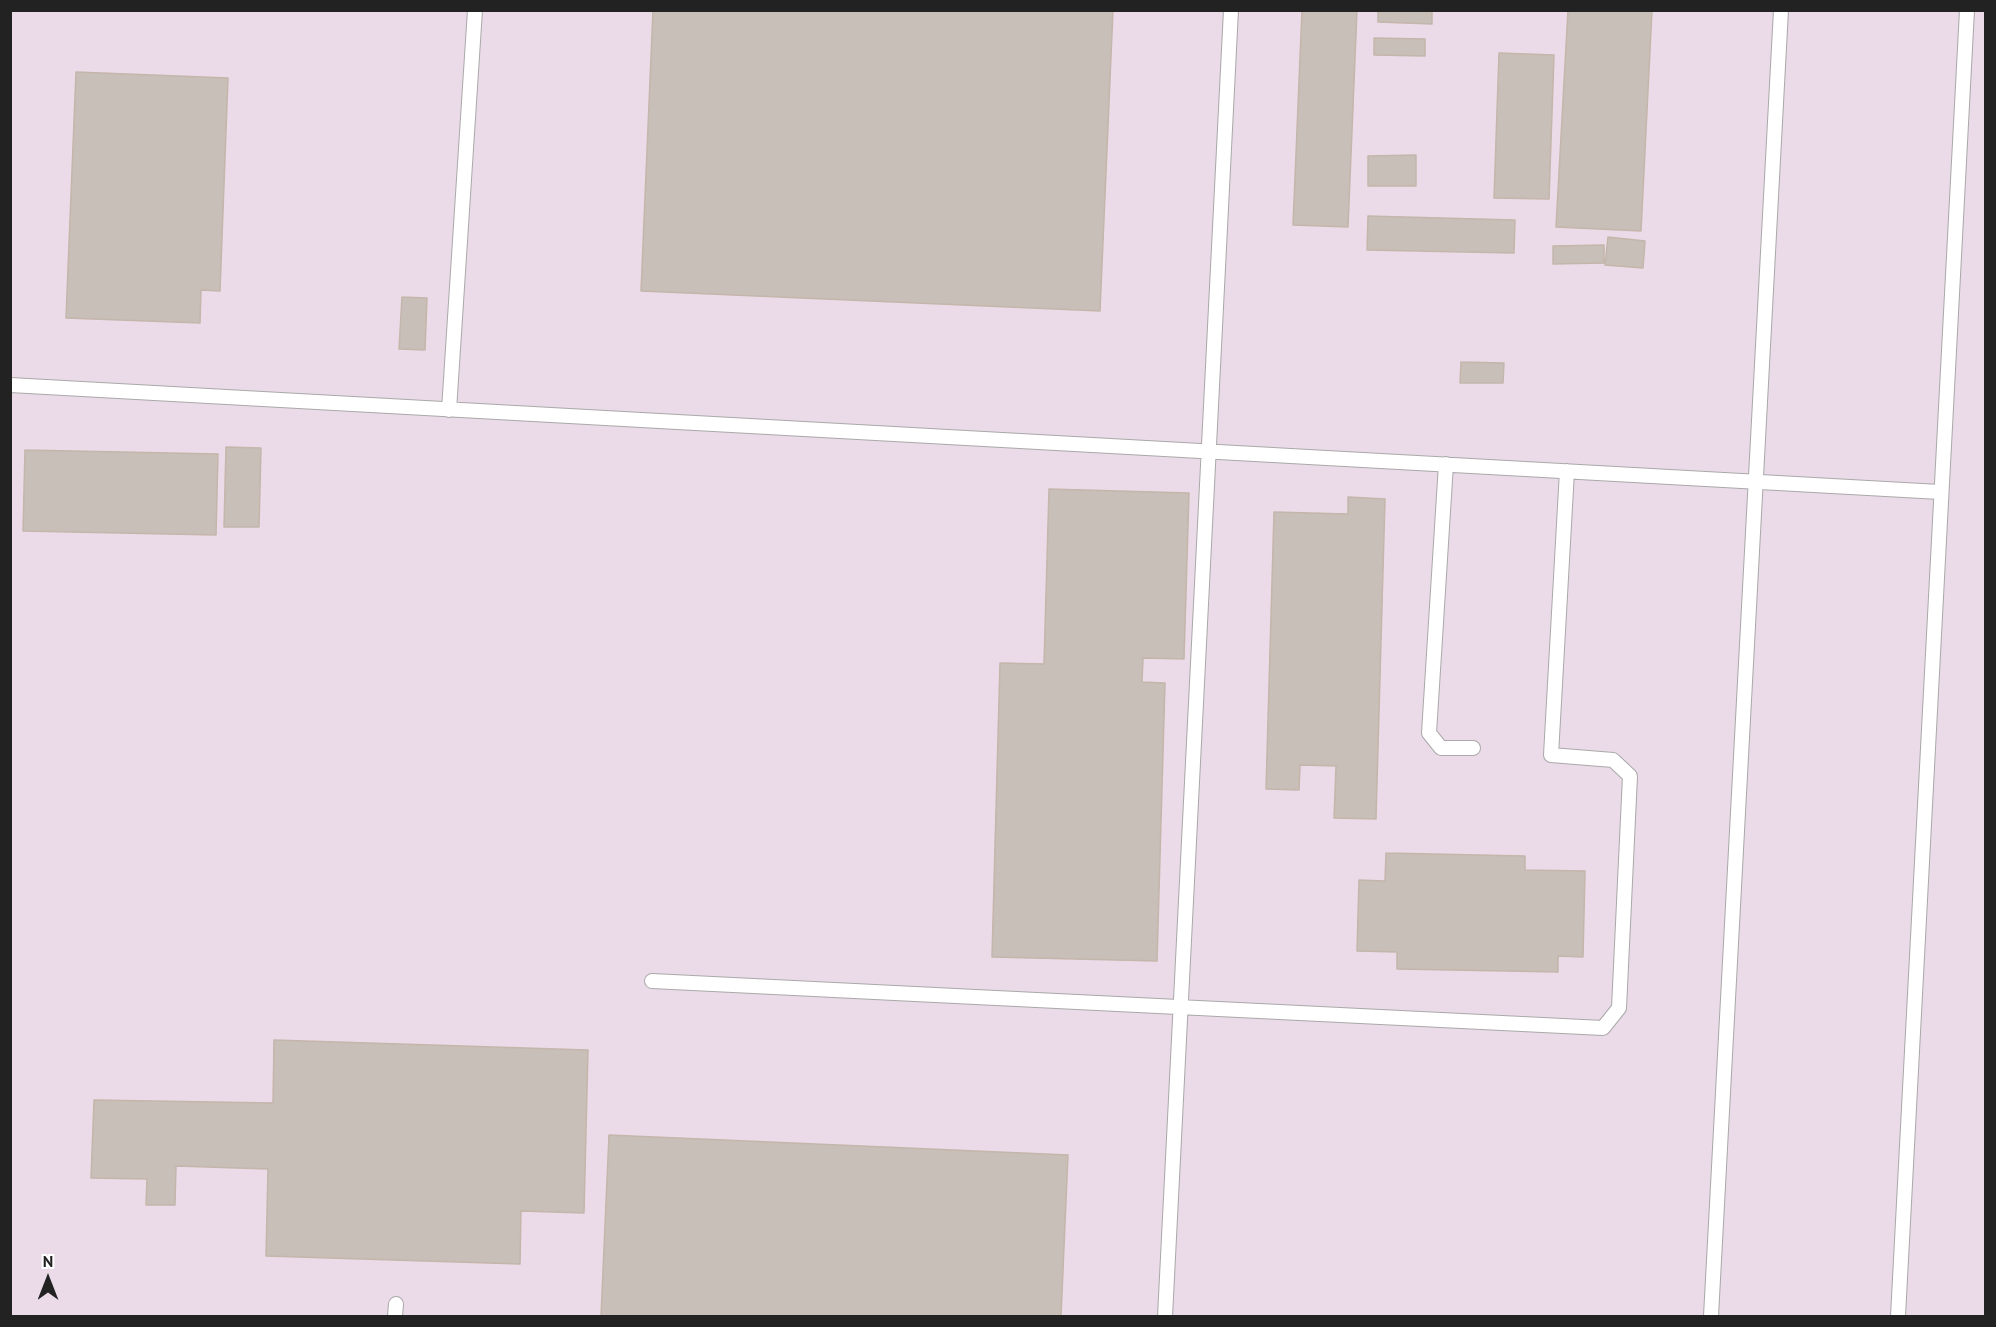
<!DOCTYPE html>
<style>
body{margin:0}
#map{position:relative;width:1996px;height:1327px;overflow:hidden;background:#f2efe9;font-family:"PT Sans",sans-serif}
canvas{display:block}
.frame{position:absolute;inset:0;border:12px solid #222;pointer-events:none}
.north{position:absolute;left:18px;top:1249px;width:60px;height:60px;-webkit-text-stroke:4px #fff;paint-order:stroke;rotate:0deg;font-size:16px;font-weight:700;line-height:24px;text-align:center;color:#222}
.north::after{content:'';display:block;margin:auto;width:21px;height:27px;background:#222;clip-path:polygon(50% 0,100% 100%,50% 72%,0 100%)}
</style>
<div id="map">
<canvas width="1996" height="1327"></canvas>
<div class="frame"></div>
<div class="north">N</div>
</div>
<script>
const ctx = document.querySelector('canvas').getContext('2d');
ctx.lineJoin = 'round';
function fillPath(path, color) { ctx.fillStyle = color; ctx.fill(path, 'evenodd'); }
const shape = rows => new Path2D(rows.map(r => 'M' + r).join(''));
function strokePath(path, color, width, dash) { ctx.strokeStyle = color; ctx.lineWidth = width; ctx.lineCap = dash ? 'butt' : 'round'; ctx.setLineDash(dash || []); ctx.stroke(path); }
const industrial = shape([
 [10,11,1985,11,1985,1316,11,1316]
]);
const building = shape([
 [653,10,1113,10,1100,311,641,291,653,10],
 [1302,10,1357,10,1348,227,1293,225,1302,10],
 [1378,10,1432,10,1432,24,1378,22,1378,10],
 [1568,10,1652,10,1641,231,1556,227,1568,10],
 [1374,38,1425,39,1425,56,1374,55,1374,38],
 [1499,53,1554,55,1549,199,1494,198,1499,53],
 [76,72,228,78,220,291,201,290,200,323,66,318,76,72],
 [1416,155,1416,186,1368,186,1368,156,1416,155],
 [1368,216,1515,220,1514,253,1367,250,1368,216],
 [1608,237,1645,241,1643,268,1605,265,1608,237],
 [1604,245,1604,263,1553,264,1553,246,1604,245],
 [402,297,427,298,425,350,399,349,402,297],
 [1461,362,1504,363,1503,383,1460,383,1461,362],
 [226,447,261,448,259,527,224,527,226,447],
 [25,450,218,454,216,535,23,531,25,450],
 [1049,489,1189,493,1184,659,1143,658,1142,682,1165,683,1157,961,992,957,1000,663,1044,664,1049,489],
 [1348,497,1385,499,1376,819,1334,818,1336,766,1300,765,1299,790,1266,789,1274,512,1348,514,1348,497],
 [1386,853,1525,856,1525,870,1585,871,1583,957,1558,956,1558,972,1397,969,1397,952,1357,951,1359,880,1385,881,1386,853],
 [274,1040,588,1050,584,1213,521,1211,520,1264,266,1256,268,1169,176,1166,175,1205,146,1205,147,1179,91,1178,94,1100,273,1103,274,1040],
 [609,1135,1068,1155,1061,1316,601,1316,609,1135]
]);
const service = shape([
 [10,385,1940,492],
 [449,410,475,10],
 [1446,464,1429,733,1441,748,1473,748],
 [652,981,1603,1028,1619,1008,1630,776,1613,760,1551,755,1567,471],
 [395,1316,396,1304],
 [1165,1316,1231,10],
 [1711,1316,1781,10],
 [1898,1316,1967,10]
]);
fillPath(industrial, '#ebdbe8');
fillPath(building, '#c7bfb8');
strokePath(building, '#c4b6ab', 1.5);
strokePath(service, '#a9a9a9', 16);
strokePath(service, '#fff', 14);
</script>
